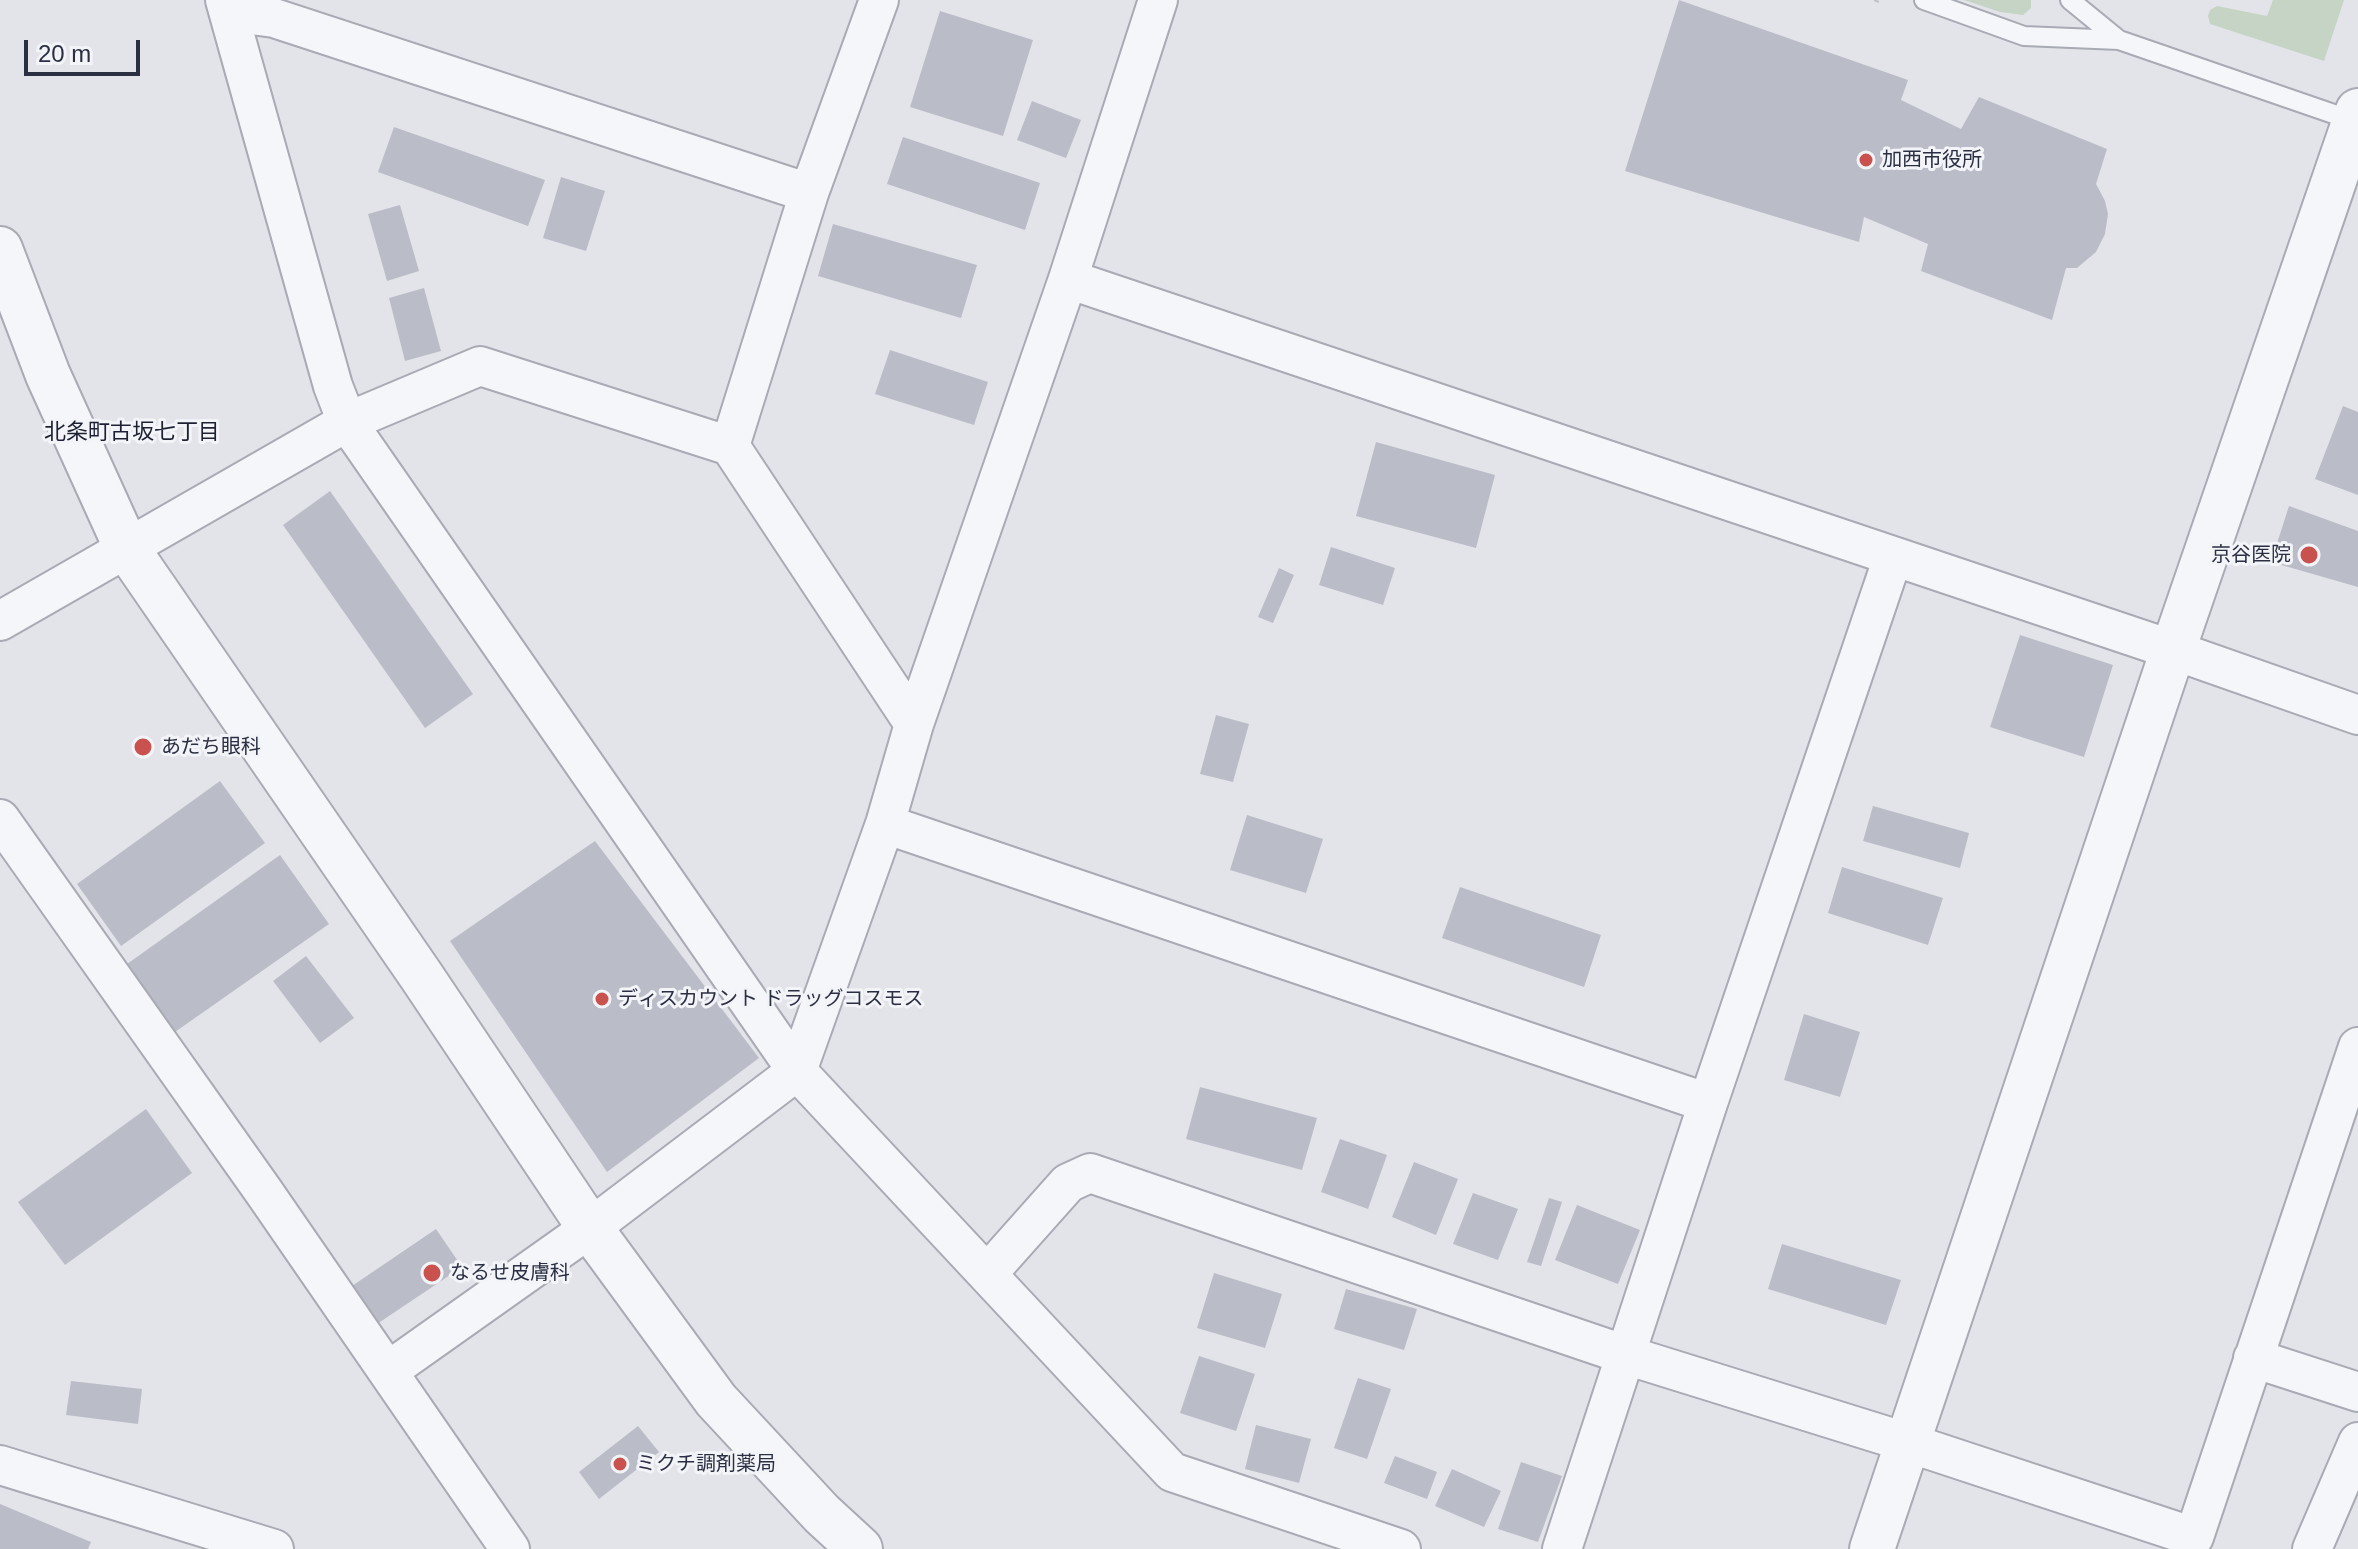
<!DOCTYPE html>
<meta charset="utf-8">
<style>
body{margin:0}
#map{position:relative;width:2358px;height:1549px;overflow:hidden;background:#e3e4ea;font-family:Arial,sans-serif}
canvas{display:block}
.scale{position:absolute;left:24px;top:40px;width:116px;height:36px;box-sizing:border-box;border:4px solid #2b2f42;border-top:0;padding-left:10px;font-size:24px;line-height:28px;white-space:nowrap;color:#2b2f42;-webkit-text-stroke:6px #f2f4f8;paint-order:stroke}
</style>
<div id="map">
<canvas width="2358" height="1549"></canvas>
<div class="scale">20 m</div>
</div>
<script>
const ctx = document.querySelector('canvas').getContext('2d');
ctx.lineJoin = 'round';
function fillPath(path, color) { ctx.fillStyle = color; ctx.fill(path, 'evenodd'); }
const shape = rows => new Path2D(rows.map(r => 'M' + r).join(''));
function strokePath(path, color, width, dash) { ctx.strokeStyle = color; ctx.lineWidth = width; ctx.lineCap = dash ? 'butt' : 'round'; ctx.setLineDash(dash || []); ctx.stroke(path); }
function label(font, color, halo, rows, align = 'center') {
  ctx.font = font + ' Arial,"Noto Sans JP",sans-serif'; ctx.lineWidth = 6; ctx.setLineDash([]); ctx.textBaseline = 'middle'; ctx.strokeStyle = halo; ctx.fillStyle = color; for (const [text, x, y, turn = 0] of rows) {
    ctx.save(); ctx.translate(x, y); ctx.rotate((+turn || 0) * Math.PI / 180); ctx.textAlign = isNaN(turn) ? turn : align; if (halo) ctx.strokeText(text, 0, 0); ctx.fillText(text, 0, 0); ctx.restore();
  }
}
const green = shape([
 [1964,0,2031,0,2031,8,2023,15,2000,12],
 [2273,0,2344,0,2324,61,2210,24,2208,16,2210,10,2217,6,2267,16]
]);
const building = shape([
 [1679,0,1908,80,1901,100,1961,129,1979,97,2107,149,2096,184,2105,201,2108,214,2105,234,2096,252,2077,268,2066,268,2052,320,1921,271,1928,244,1864,217,1859,242,1625,171],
 [940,11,1033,40,1003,136,910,107],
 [1032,101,1081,120,1066,158,1017,140],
 [394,127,545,180,528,226,378,172],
 [903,137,1040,183,1025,230,887,184],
 [561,177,605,191,586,251,543,238],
 [400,205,419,271,387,281,368,214],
 [833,224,977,265,961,318,818,276],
 [424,288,441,351,405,361,389,298],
 [890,350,988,382,974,425,875,394],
 [2343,406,2358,412,2358,495,2315,479],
 [1376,442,1495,475,1476,548,1356,516],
 [330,491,473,694,425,728,283,525],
 [2289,506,2358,531,2358,587,2271,562],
 [1331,547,1395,568,1383,605,1319,585],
 [1279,568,1294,575,1273,623,1258,617],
 [2020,635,2113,665,2084,757,1990,727],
 [1216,715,1249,724,1233,782,1200,774],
 [220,781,265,843,121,946,77,884],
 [1873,806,1969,833,1960,868,1863,841],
 [1247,815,1323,839,1306,893,1230,870],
 [595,841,759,1058,607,1172,450,941],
 [280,855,329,924,175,1032,127,964],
 [1842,867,1943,898,1928,945,1828,913],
 [1460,887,1601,935,1584,987,1442,938],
 [306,956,354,1018,320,1043,273,981],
 [1804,1014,1860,1032,1840,1097,1784,1080],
 [1200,1087,1317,1118,1302,1170,1186,1139],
 [146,1109,192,1173,65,1265,18,1202],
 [1340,1139,1387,1155,1368,1209,1321,1192],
 [1414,1162,1458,1179,1436,1235,1392,1217],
 [1473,1193,1518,1209,1498,1260,1453,1244],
 [1549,1198,1562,1202,1541,1266,1527,1262],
 [1577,1205,1640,1230,1618,1284,1555,1260],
 [436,1229,462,1267,377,1324,352,1286],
 [1782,1244,1901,1280,1886,1325,1768,1289],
 [1214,1273,1282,1294,1265,1348,1197,1328],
 [1346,1289,1417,1309,1404,1350,1334,1329],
 [1199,1356,1255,1374,1236,1431,1180,1413],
 [1358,1378,1391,1389,1367,1459,1334,1448],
 [71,1381,142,1389,138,1424,66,1415],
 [1256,1425,1311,1439,1299,1483,1245,1469],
 [638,1426,659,1452,599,1499,579,1472],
 [1395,1456,1437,1472,1427,1499,1384,1483],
 [1521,1462,1562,1476,1538,1542,1498,1529],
 [1452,1469,1501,1491,1484,1527,1435,1506],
 [0,1504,91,1542,88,1549,0,1549]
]);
const path = shape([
 [1876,2,1877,0]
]);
const service = shape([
 [1924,0,2024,36,2119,40],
 [2070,0,2119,40,2354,121]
]);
const minor = shape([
 [225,0,333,386,347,422,797,1071,1172,1472,1401,1549],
 [229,12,274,18,809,193],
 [1068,279,2173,650,2358,715],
 [730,446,809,193,879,0],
 [0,621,347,422,480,366,730,446,914,724],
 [0,819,264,1192,510,1549],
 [885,824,1708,1103],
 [987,1274,1068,1183,1090,1173,1626,1355,1909,1443,2194,1537,2358,1047],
 [2253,1358,2358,1392],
 [388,1371,590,1228,797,1071,885,824,914,724,1068,279,1158,0],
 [0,1465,274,1549],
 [1562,1549,1708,1103,1893,557],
 [2312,1549,2358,1442]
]);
const tertiary = shape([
 [0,249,48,375,126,547,422,977,590,1228,716,1400,822,1514,860,1549],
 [1872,1549,2173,650,2358,111]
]);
const markers = [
 [1866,160,8,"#c9514e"],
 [2309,555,10,"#c9514e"],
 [143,747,10,"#c9514e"],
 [602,999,8,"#c9514e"],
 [432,1273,10,"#c9514e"],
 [620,1464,8,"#c9514e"]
];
const poiNames = [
 ["加西市役所",1882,160],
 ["京谷医院",2291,555,"right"],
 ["あだち眼科",161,747],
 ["ディスカウント ドラッグコスモス",618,999],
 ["なるせ皮膚科",450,1273],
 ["ミクチ調剤薬局",636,1464]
];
const neighbourhoodNames = [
 ["北条町古坂七丁目",132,433]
];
fillPath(green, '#c5d4c4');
fillPath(building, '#babdc7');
strokePath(service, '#a8aab4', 22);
strokePath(minor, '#a8aab4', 42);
strokePath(tertiary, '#a8aab4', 48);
strokePath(path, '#c0c2c9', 5, [6, 6]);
strokePath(service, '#f5f6f9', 18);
strokePath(minor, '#f5f6f9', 38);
strokePath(tertiary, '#f5f6f9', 44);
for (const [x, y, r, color] of markers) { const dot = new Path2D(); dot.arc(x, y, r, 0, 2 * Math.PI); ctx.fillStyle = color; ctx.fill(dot); strokePath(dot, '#f2f4f8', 3); }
label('20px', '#2b2f42', '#f2f4f8', poiNames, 'left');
label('22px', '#1d2133', '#f2f4f8', neighbourhoodNames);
</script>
